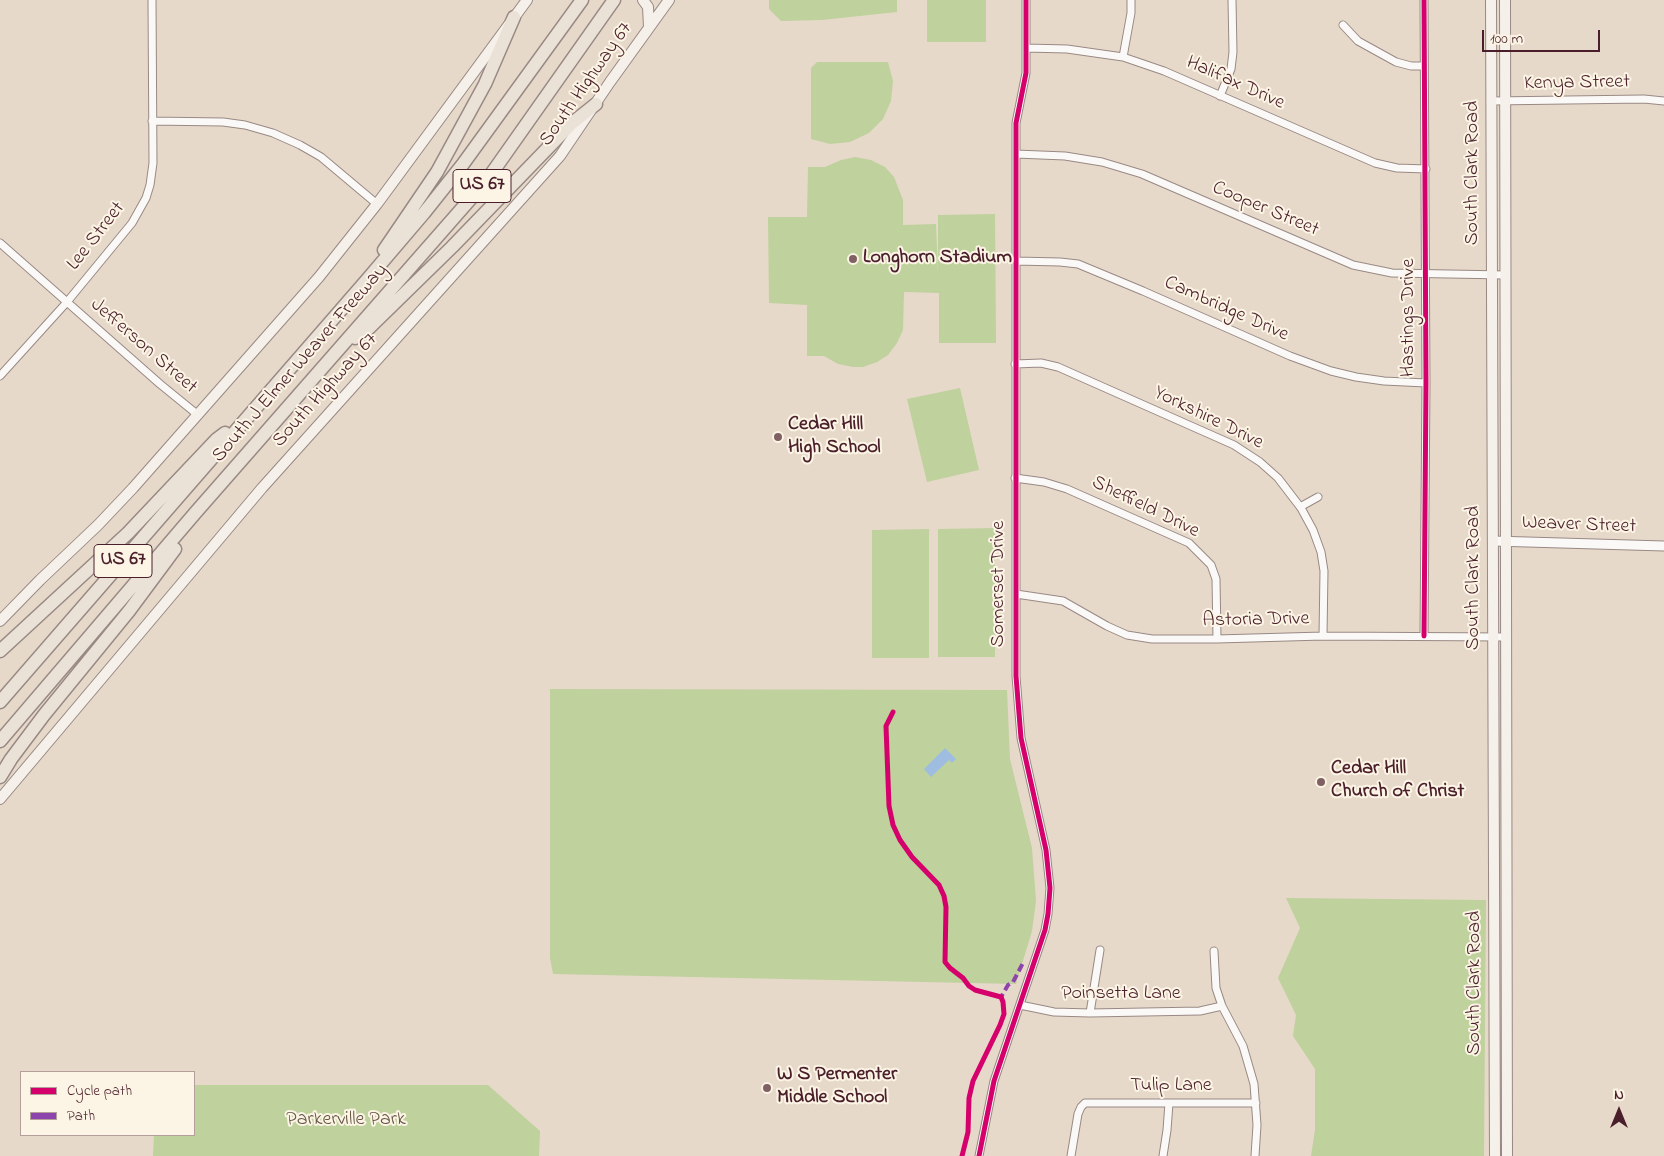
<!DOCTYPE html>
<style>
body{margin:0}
#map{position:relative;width:1664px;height:1156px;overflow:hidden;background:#e7d9ca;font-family:"Indie Flower",sans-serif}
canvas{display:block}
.legend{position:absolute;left:20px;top:1071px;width:175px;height:65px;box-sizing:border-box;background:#fcf5e5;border:1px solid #b59f9b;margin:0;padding:6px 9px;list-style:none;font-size:15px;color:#4a1f2b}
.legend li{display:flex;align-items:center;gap:10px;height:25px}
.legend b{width:25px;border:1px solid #b59f9b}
.north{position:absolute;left:1594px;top:1086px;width:50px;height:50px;-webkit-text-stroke:4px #fcf5e5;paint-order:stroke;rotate:0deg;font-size:14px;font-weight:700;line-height:20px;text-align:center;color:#4a1f2b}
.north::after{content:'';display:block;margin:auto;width:18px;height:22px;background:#4a1f2b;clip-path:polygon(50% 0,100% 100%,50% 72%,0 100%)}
.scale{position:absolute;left:1482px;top:30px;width:118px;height:22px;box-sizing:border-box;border:2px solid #4a1f2b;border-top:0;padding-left:6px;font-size:15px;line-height:18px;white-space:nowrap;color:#4a1f2b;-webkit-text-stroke:4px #fcf5e5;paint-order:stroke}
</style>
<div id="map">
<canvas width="1664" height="1156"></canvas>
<ul class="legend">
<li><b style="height:6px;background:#d6006c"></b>Cycle path</li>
<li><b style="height:6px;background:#8e44ad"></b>Path</li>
</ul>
<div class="north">N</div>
<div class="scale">100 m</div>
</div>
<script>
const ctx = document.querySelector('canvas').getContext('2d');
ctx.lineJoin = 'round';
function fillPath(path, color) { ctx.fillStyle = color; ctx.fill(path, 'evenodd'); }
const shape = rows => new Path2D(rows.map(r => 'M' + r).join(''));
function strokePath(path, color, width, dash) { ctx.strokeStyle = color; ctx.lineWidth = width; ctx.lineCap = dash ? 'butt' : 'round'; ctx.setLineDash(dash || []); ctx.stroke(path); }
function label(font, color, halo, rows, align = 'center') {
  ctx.font = font + ' "Indie Flower",sans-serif'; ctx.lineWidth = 4; ctx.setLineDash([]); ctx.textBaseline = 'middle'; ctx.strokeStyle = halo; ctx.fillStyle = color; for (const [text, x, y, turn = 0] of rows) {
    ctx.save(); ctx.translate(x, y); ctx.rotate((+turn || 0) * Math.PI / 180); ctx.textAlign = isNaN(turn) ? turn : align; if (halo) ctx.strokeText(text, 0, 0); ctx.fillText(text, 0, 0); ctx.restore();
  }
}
const green = shape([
 [769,0,897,0,897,12,822,20,781,21,769,9],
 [927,0,986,0,986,42,927,42],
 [817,62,888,62,893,81,891,101,883,119,869,133,850,142,830,144,811,139,811,68],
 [855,157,871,160,885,167,894,177,903,200,903,225,936,224,938,274,938,215,995,214,996,343,939,343,939,293,904,292,903,330,897,343,888,355,877,362,863,367,853,367,838,364,824,356,807,356,807,305,769,303,768,217,807,217,808,167,825,167,841,160],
 [960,388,979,470,927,482,907,399],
 [995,528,995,657,938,657,938,529],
 [929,529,929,658,872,658,872,530],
 [550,689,1007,690,1010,759,1032,848,1036,901,1032,931,1016,984,553,974,550,958],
 [1286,898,1486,900,1484,1156,1311,1156,1315,1130,1315,1069,1293,1036,1296,1015,1278,978,1300,928],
 [194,1085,488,1085,540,1131,539,1156,153,1156,154,1135,194,1135]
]);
const water = shape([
 [945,748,956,759,952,763,949,760,931,777,924,769]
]);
const minor = shape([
 [1343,25,1358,41,1396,62,1411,66,1424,66],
 [1026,48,1067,49,1123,57,1164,71,1375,163,1397,168,1426,169],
 [1123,57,1131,13,1131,0],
 [1220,96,1231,69,1233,52,1232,0],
 [1491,101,1644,99,1664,101],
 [152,121,223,122,245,125,273,133,300,145,321,157,377,204],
 [1016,154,1065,156,1102,162,1142,174,1353,265,1392,273,1506,275],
 [0,243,160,384,198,415],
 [1016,261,1060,262,1078,264,1143,291,1290,356,1331,371,1356,377,1384,381,1426,383],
 [1015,364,1041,363,1058,367,1234,445,1260,462,1278,478,1301,508,1313,530,1321,552,1324,571,1323,636],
 [0,376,67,302,132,223,146,198,150,185,153,163,152,0],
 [1015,478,1044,482,1067,489,1189,543,1211,565,1216,579,1217,639],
 [1300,507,1318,497],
 [1016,594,1063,601,1107,626,1127,635,1152,639,1217,639,1323,636,1506,637],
 [1424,636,1426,383,1424,0],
 [1214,951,1216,988,1222,1006,1243,1046,1254,1084,1257,1125,1255,1156],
 [1020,1005,1054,1012,1090,1013,1200,1011,1222,1006],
 [1090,1013,1100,950],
 [979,1156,994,1081,1045,930,1048,914,1050,888,1046,850,1021,738,1016,676,1016,123,1026,73,1026,0],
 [1071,1156,1078,1114,1081,1107,1085,1103,1256,1103],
 [1163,1156,1167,1130,1169,1103]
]);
const tertiary = shape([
 [1493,541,1664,546]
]);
const secondary = shape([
 [643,0,648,7,649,27],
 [1491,0,1495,1156],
 [1505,0,1507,1156],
 [0,621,40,580,98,525,133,488,319,277,377,204,527,0],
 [0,799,262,488,560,156,610,82,669,0]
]);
const motorway = shape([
 [384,250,437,172,485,84,514,17],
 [355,338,366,331,452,247,571,124,596,104],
 [0,651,128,533,217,439,225,433],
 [0,702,366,281,424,213,463,164,582,0],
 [0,741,196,512,487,180,614,0],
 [0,777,11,759,44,715,129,611,175,549]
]);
const quiet = shape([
 [997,996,1001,997,1008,985,1013,982,1023,963]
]);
const cycleway = shape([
 [1424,636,1426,383,1424,0],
 [893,712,886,726,889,806,893,825,900,840,912,857,939,885,944,896,946,907,945,962,950,968,963,978,969,986,975,990,1001,997,1003,1002,1004,1014,1000,1025,973,1081,969,1098,968,1132,962,1156],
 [979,1156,994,1081,1045,930,1048,914,1050,888,1046,850,1021,738,1016,676,1016,123,1026,73,1026,0]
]);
const markers = [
 [853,259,5,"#816063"],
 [778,437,5,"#816063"],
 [1321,782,5,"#816063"],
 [767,1088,5,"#816063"]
];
const shields = [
 [482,186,58],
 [123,561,58]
];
const shieldNames = [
 ["US 67",482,186],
 ["US 67",123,561]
];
const streetNames = [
 ["Halifax Drive",1235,84,24],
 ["Kenya Street",1577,84,-1],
 ["South Highway 67",587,85,-55],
 ["South Clark Road",1474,173,-90],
 ["Cooper Street",1265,210,23],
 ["Lee Street",97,237,-52],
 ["Cambridge Drive",1226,310,24],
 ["Hastings Drive",1410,318,-90],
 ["Jefferson Street",143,347,41],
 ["South J Elmer Weaver Freeway",301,364,-49],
 ["South Highway 67",326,391,-48],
 ["Yorkshire Drive",1208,419,26],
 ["Sheffield Drive",1145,508,26],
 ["Weaver Street",1579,526,2],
 ["South Clark Road",1475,578,-90],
 ["Somerset Drive",1000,584,-90],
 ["Astoria Drive",1256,621,-1],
 ["South Clark Road",1476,983,-90],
 ["Poinsetta Lane",1121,995],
 ["Tulip Lane",1171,1087]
];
const poiNames = [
 ["Longhorn Stadium",863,259],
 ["Cedar Hill",788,426],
 ["High School",788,449],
 ["Cedar Hill",1331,770],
 ["Church of Christ",1331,793],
 ["W S Permenter",777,1076],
 ["Middle School",777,1099]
];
const parkNames = [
 ["Parkerville Park",346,1121]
];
fillPath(green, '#bfd19d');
fillPath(water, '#9ebde1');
strokePath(minor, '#988984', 9);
strokePath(tertiary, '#988984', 11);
strokePath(secondary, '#988984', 12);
strokePath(motorway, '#988984', 15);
strokePath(minor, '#fbf9f7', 7);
strokePath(tertiary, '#fbf9f7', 9);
strokePath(secondary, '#f5f0e9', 10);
strokePath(motorway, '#ebe2d7', 12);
strokePath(quiet, '#8e44ad', 4, [8, 4]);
strokePath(cycleway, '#d6006c', 5);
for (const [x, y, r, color] of markers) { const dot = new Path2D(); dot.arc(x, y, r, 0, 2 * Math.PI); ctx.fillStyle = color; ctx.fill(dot); strokePath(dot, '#fcf5e5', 2); }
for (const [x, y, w] of shields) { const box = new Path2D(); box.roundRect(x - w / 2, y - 16.5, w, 33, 4); ctx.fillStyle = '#fcf5e5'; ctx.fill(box); strokePath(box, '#4a1f2b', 1); }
label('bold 19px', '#4a1f2b', null, shieldNames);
label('20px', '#4a1f2b', '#fcf5e5', streetNames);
label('bold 20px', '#4a1f2b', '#fcf5e5', poiNames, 'left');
label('20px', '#635342', '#fcf5e5', parkNames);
</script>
